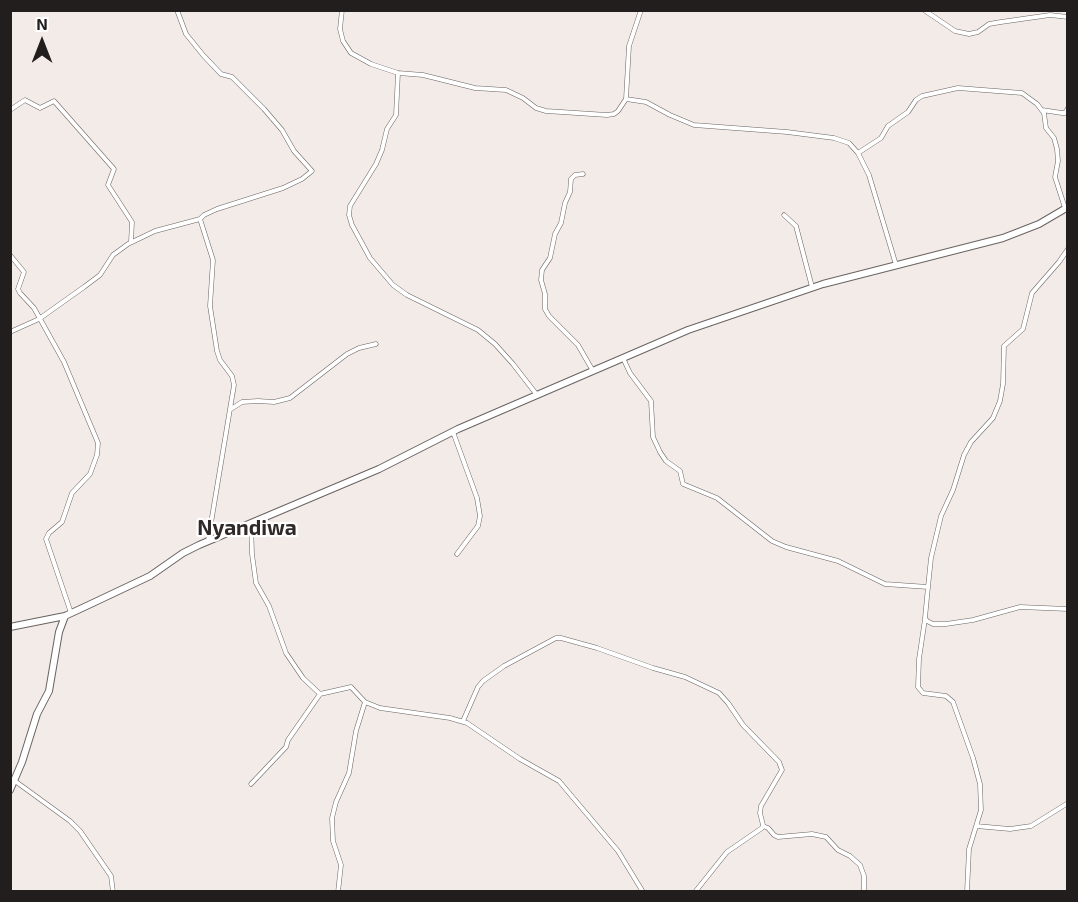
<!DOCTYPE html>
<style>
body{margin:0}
#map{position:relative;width:1078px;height:902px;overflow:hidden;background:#f2ebe8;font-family:"Exo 2",sans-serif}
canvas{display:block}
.frame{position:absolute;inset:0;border:12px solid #211e1d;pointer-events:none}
.north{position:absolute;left:12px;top:12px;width:60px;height:60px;-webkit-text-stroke:4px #fff;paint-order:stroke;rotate:0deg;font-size:16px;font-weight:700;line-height:24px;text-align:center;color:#211e1d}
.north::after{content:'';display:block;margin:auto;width:21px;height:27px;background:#211e1d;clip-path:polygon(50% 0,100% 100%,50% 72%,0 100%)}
</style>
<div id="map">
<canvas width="1078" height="902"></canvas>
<div class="frame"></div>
<div class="north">N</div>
</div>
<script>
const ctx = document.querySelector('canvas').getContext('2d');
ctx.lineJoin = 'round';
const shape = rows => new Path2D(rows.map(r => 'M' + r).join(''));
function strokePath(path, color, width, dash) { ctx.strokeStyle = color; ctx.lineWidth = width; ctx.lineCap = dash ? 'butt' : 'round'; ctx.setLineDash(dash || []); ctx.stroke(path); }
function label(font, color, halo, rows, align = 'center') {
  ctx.font = font + ' "Exo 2",sans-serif'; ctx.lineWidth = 4.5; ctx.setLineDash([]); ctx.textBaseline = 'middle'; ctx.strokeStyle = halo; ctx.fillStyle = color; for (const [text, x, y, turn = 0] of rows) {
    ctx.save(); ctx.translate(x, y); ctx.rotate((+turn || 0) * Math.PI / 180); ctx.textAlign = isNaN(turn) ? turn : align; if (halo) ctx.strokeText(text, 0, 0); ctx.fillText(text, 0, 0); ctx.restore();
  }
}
const street = shape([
 [177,10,186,34,203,55,221,74,232,77,264,109,282,130,294,151,312,171,302,179,283,188,217,209,204,215,200,219,213,260,210,306,217,351,220,360,232,376,234,385,208,541],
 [342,10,340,29,343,41,351,53,371,64,398,73,423,75,475,88,506,90,523,98,536,108,546,111,607,115,614,114,618,111,626,99,629,46,641,10],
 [924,10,955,31,969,34,978,32,989,24,1001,22,1050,15,1068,17],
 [398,73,396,115,387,129,382,150,376,164,350,206,349,215,352,225,370,258,393,285,407,295,478,330,495,344,513,364,537,395],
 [626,99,646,102,670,115,694,125,787,132,834,138,849,143,858,153,869,175,896,265],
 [10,110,25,100,40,108,54,101,114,169,108,185,132,222,131,242],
 [1042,110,1062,113,1065,113,1068,108],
 [858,153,881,138,888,126,908,112,916,100,922,96,958,88,1022,93,1037,104,1044,113,1046,128,1054,138,1057,149,1058,161,1055,177,1065,208],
 [583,174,575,175,571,179,570,192,565,203,561,223,555,234,550,258,542,270,541,280,545,294,545,309,549,316,578,345,593,371],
 [784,215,796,226,812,287],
 [10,255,24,272,18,289,20,293,34,308,64,362,98,443,97,455,90,474,72,493,62,522,49,533,46,539,71,613],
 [10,332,39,319,84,287,100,275,113,255,128,244,155,231,200,219],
 [623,358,630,373,651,401,653,437,660,452,666,461,680,471,683,484,717,498,772,541,786,547,838,561,885,584,928,587,925,618,927,621,933,624,946,624,973,620,1020,607,1068,609],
 [231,409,242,402,258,401,274,402,290,398,347,354,359,348,376,344],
 [453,432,477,498,480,516,478,526,457,554],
 [251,523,252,554,256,583,269,606,286,653,303,678,320,694,351,687,365,702,380,708,450,718,467,723,520,759,559,781,618,851,643,892],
 [928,587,931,558,941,516,953,490,964,455,971,442,993,418,1000,401,1003,384,1004,346,1023,329,1032,293,1059,262,1068,249],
 [925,619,919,659,918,687,923,693,946,696,953,702,973,758,980,784,981,810,969,849,967,892],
 [463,721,478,687,483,681,504,666,556,638,561,638,597,648,653,668,685,677,719,693,728,703,743,725,779,762,782,770,761,806,760,813,763,825,762,828,727,852,695,892],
 [15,781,70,821,80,831,111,876,113,892],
 [251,784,286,747,288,740,320,694],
 [763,826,768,828,774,835,778,837,812,834,826,837,838,850,850,856,860,865,864,876,864,892],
 [976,826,1010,829,1031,826,1068,803],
 [338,892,341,865,333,841,332,818,336,802,349,773,356,731,365,702]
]);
const secondary = shape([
 [10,627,65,616,95,602,150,576,183,553,199,545,379,469,458,429,688,330,823,284,1003,238,1039,224,1068,207],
 [10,790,22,762,37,714,49,691,59,632,65,616]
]);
const quarterNames = [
 ["Nyandiwa",247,528]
];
strokePath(street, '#696361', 5);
strokePath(secondary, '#696361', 8);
strokePath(street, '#fff', 4);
strokePath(secondary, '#fff', 6);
label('bold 21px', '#2f2a28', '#fff', quarterNames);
</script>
